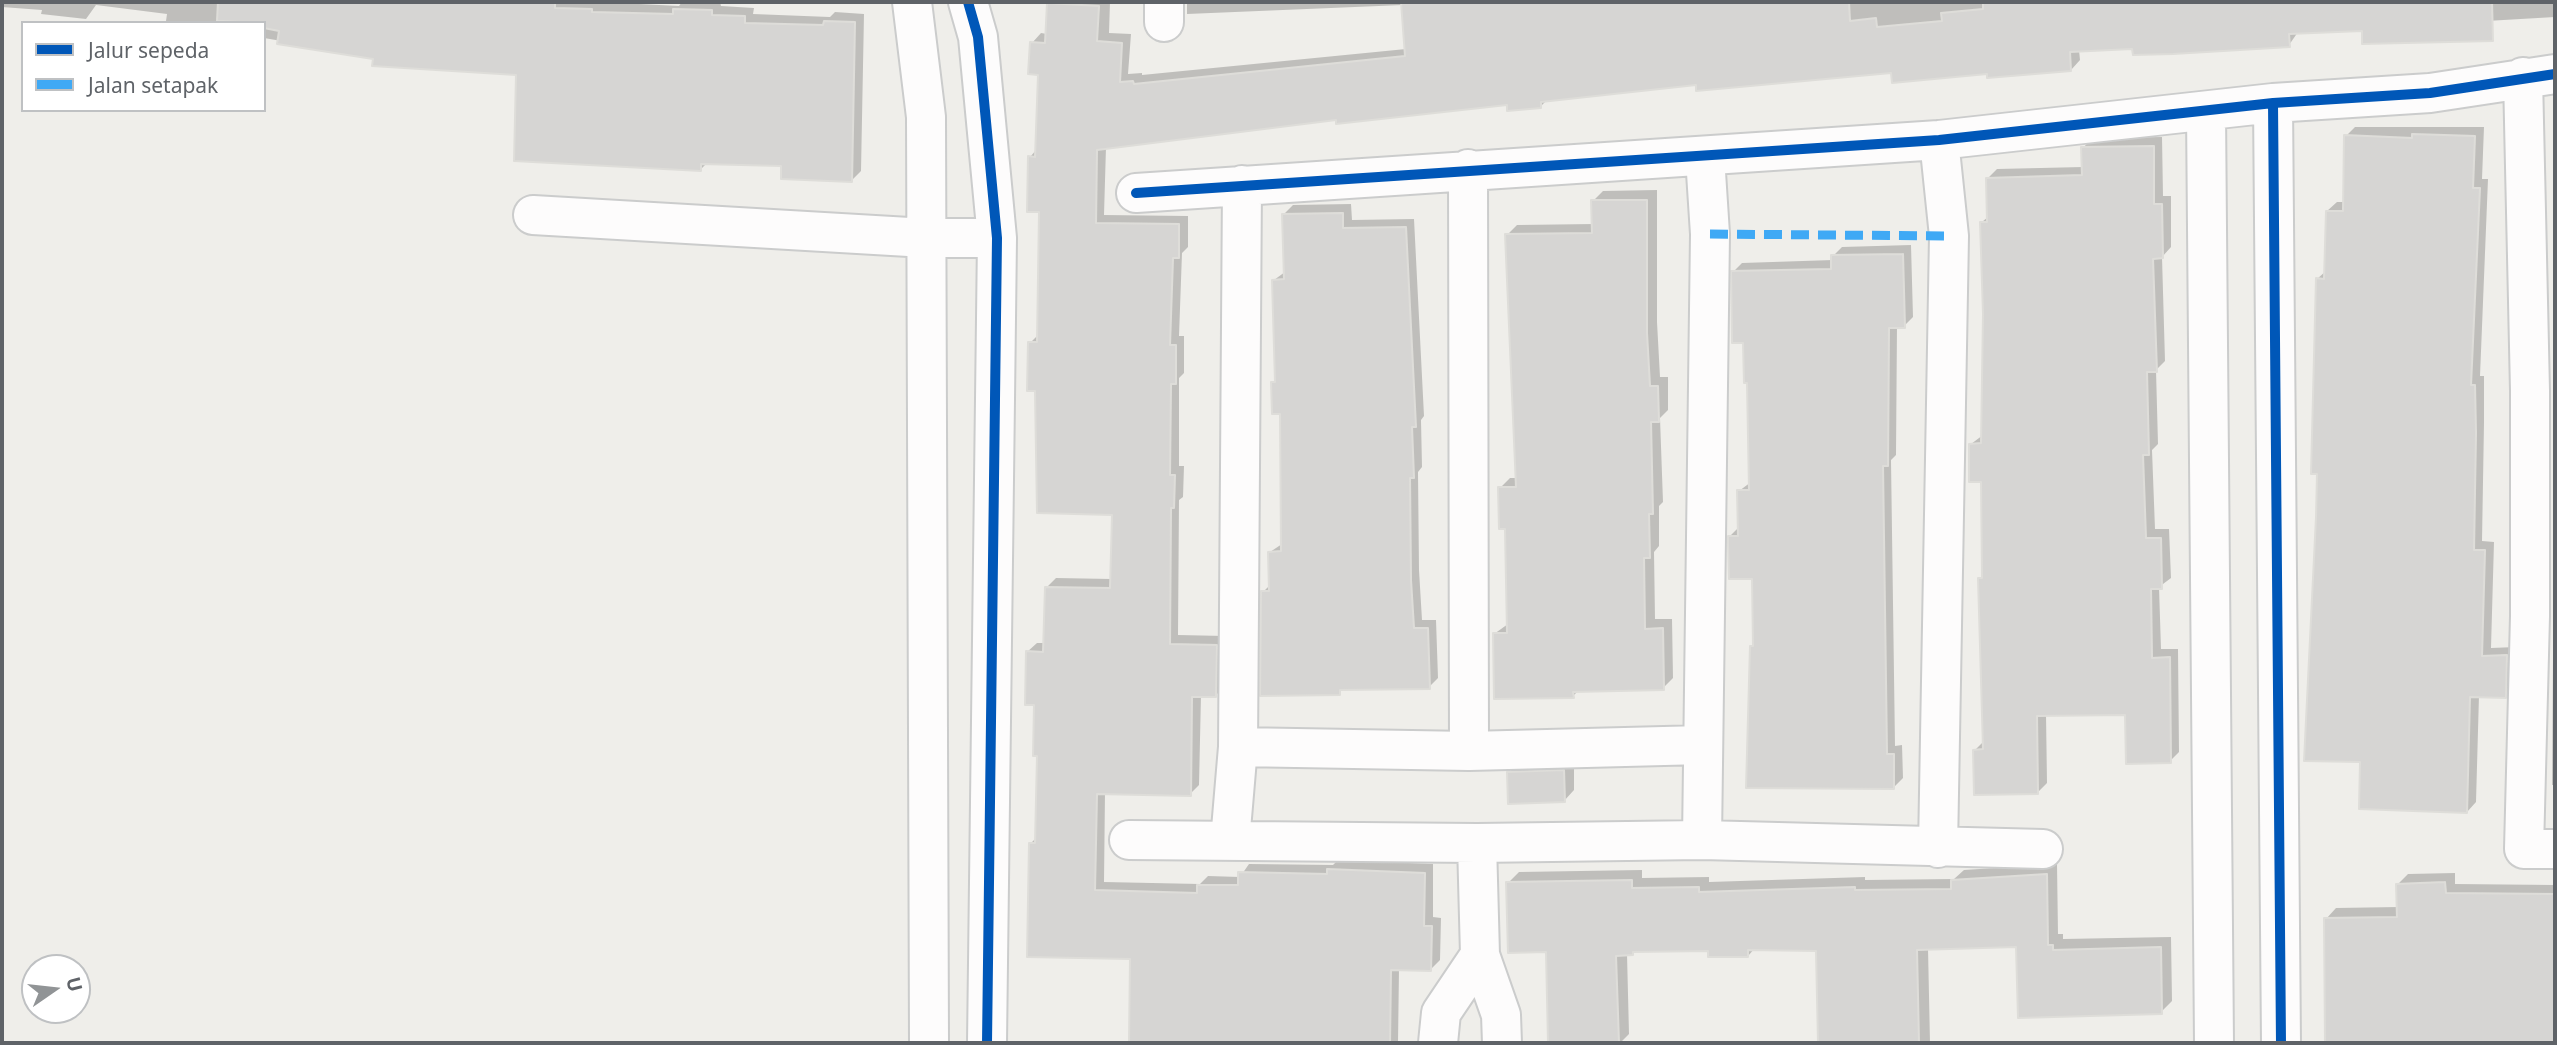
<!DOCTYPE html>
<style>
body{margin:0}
#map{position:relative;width:2557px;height:1045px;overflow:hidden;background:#efeeea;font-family:"Noto Sans",sans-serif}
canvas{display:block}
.frame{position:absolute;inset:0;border:4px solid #5f6368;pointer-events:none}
.legend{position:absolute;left:21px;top:21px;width:245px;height:91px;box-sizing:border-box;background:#fff;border:2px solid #bfc1c3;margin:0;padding:9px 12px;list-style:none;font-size:21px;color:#5f6368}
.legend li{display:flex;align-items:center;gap:14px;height:35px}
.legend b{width:35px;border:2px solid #bfc1c3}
.north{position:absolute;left:21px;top:954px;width:70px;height:70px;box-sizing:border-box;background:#fff;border:2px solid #bfc1c3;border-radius:50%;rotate:76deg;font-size:19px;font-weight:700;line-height:28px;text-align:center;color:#5f6368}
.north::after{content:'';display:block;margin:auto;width:24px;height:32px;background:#919496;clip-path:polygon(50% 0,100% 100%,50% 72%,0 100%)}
</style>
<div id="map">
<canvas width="2557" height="1045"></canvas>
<div class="frame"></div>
<ul class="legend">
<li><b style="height:9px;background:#0057b8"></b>Jalur sepeda</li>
<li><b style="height:9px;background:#3fa9f5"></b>Jalan setapak</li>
</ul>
<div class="north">U</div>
</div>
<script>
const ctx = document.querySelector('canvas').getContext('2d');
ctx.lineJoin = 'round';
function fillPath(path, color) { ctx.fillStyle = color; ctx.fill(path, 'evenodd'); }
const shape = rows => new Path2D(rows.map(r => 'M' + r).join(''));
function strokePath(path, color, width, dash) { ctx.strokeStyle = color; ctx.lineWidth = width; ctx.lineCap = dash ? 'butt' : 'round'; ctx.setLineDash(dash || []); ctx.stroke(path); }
const shadow = shape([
 [2,2,600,2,679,6,682,2,720,2,721,6,754,8,753,14,830,17,835,12,864,14,861,171,852,180,783,164,708,162,701,169,518,74,375,57,264,38,264,23,174,23,166,21,167,14,96,5,86,19,41,14,42,10,2,7],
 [1049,2,1110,2,1109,33,1131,34,1128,74,1142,73,1142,75,1406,49,1403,5,1187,14,1187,2,2555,2,2555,17,2298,32,2289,45,2079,50,2080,60,2071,70,1893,71,1697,83,1547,100,1541,106,1508,104,1337,118,1106,147,1104,215,1188,216,1188,247,1182,253,1179,336,1184,336,1184,373,1179,378,1179,466,1184,466,1183,497,1179,500,1178,635,1225,636,1225,686,1216,695,1201,695,1199,785,1190,794,1105,792,1104,882,1200,884,1208,876,1240,877,1249,864,1333,865,1338,860,1433,864,1433,917,1441,918,1440,960,1431,969,1399,969,1398,1043,1188,1043,1131,1042,1132,957,1030,844,1037,837,1039,755,1036,703,1027,652,1037,643,1045,643,1047,587,1056,578,1112,579,1113,513,1036,389,1030,343,1039,334,1041,210,1030,157,1037,149,1039,73,1032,43,1041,33,1047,34],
 [2355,127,2484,127,2482,179,2488,179,2480,376,2484,376,2484,423,2482,541,2494,542,2491,648,2516,647,2515,687,2505,696,2479,695,2476,802,2467,812,2362,760,2318,517,2317,279,2326,271,2327,211,2337,202,2345,202,2346,136],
 [2162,137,2163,196,2171,196,2171,247,2162,257,2165,361,2156,370,2158,444,2152,450,2155,529,2169,529,2171,578,2159,587,2161,649,2178,649,2179,752,2170,761,2126,713,2046,714,2047,783,2038,792,1975,750,1984,741,1979,579,1984,574,1983,481,1971,444,1983,435,1985,314,1982,222,1989,216,1988,178,1997,169,2083,167,2083,148,2092,138],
 [1657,190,1657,322,1660,377,1668,377,1668,410,1660,418,1663,502,1659,506,1659,546,1654,552,1655,619,1672,619,1673,678,1663,688,1579,690,1573,696,1494,634,1508,624,1507,527,1500,488,1510,478,1518,478,1507,235,1517,225,1594,224,1593,201,1603,191],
 [1351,204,1352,220,1414,219,1424,416,1421,420,1422,467,1418,472,1419,570,1422,620,1436,620,1438,678,1429,687,1344,688,1339,693,1263,592,1270,585,1270,552,1282,544,1282,412,1273,383,1276,379,1274,280,1285,272,1284,214,1293,205],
 [1911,245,1913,317,1904,326,1897,326,1896,455,1891,460,1895,746,1902,745,1903,778,1894,787,1748,787,1747,749,1751,744,1754,577,1730,536,1740,526,1739,491,1751,482,1749,381,1733,272,1742,263,1833,260,1833,256,1842,247],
 [2555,416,2555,548,2554,548],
 [2555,652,2555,785,2552,785,2553,655],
 [1574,761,1574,790,1564,801,1509,773,1519,762],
 [2057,864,2058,934,2063,934,2063,939,2171,937,2172,1001,2161,1012,2018,945,1928,948,1930,1043,1820,1043,1818,949,1755,948,1748,956,1710,949,1636,950,1627,954,1629,1034,1620,1043,1550,1043,1548,951,1508,883,1519,872,1642,870,1642,878,1709,877,1709,882,1865,877,1865,880,1954,879,1964,870],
 [2455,873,2455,884,2555,885,2555,1043,2327,1043,2326,919,2336,908,2399,907,2398,884,2408,874]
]);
const building = shape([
 [218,2,555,2,555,8,592,9,592,12,673,14,673,9,712,10,712,15,745,16,745,23,823,25,824,21,855,22,852,182,781,179,781,166,701,164,701,171,514,161,516,75,372,66,373,59,277,44,279,31,264,28,264,23,217,21,218,2],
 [1401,2,1849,2,1850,21,1876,18,1877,27,1942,21,1941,13,1983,9,1983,2,2492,2,2493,41,2362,44,2362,31,2289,34,2290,47,2173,54,2133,55,2132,49,2070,52,2071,71,1987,78,1987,74,1892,83,1891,73,1696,91,1696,85,1541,102,1541,108,1507,111,1507,105,1336,124,1336,120,1097,150,1096,223,1179,224,1179,258,1173,258,1170,345,1176,345,1176,384,1171,384,1170,475,1175,475,1174,508,1171,508,1170,644,1217,645,1216,697,1192,697,1191,796,1097,794,1095,890,1197,893,1197,885,1238,885,1238,872,1327,874,1327,869,1425,873,1424,926,1432,926,1431,971,1391,970,1390,1043,1129,1043,1130,959,1027,957,1029,843,1035,843,1037,756,1033,756,1034,705,1025,705,1026,651,1043,652,1045,587,1110,588,1112,515,1037,513,1035,391,1027,391,1028,342,1037,342,1039,212,1027,212,1028,156,1035,157,1038,75,1028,74,1030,42,1045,43,1047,3,1099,6,1097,41,1122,43,1120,82,1133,81,1134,84,1405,56,1401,2],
 [2412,134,2475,136,2473,188,2480,188,2471,385,2475,385,2476,433,2474,550,2485,550,2482,656,2507,655,2506,698,2470,697,2467,813,2359,809,2360,762,2304,761,2316,517,2317,474,2311,474,2316,278,2324,279,2326,211,2343,211,2344,135,2412,138,2412,134],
 [2154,146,2154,204,2162,204,2163,258,2153,259,2157,372,2147,372,2149,455,2143,455,2146,538,2161,538,2162,589,2151,589,2152,658,2170,657,2171,763,2126,764,2125,715,2037,716,2038,794,1974,795,1973,750,1983,749,1978,578,1982,578,1981,482,1969,482,1969,444,1981,443,1983,314,1980,222,1987,222,1986,178,2082,175,2081,147,2154,146],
 [1591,200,1647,200,1647,333,1650,386,1658,386,1659,422,1651,422,1653,514,1649,514,1650,558,1644,558,1645,629,1663,628,1664,690,1573,692,1574,698,1494,699,1493,633,1507,633,1505,529,1499,529,1498,487,1516,487,1505,234,1592,233,1591,200],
 [1343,213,1343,228,1406,227,1416,427,1412,427,1414,478,1410,478,1411,580,1414,628,1428,628,1430,689,1340,690,1340,695,1260,696,1261,591,1269,591,1268,552,1281,551,1280,414,1272,414,1271,382,1275,382,1272,280,1284,279,1282,214,1343,213],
 [1903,254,1905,328,1889,328,1888,466,1883,466,1887,754,1894,754,1894,789,1746,788,1750,646,1753,646,1752,579,1729,579,1728,543,1728,536,1738,536,1737,490,1749,490,1747,383,1744,383,1743,343,1732,343,1731,271,1831,269,1831,255,1903,254],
 [1564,770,1565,802,1508,804,1507,772,1564,770],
 [2047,874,2048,945,2053,945,2053,950,2161,947,2162,1014,2018,1018,2016,947,1917,950,1919,1043,1818,1043,1816,951,1748,950,1748,957,1708,957,1708,951,1633,952,1633,955,1616,956,1619,1043,1548,1043,1546,952,1508,953,1506,882,1632,880,1632,888,1699,887,1699,892,1855,887,1855,890,1951,889,1951,880,2047,874],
 [2445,882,2446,893,2555,894,2555,1043,2325,1043,2324,918,2397,917,2396,884,2445,882]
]);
const minor = shape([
 [912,2,926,117,929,1043],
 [968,2,978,37,997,238,987,1043],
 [1164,22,1164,2],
 [2523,77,2530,391,2530,616,2524,849,2555,849],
 [2273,103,2281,1043],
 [2206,111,2214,1043],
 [1468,169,1469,751],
 [1136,193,1939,140,2273,103,2430,93,2555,74],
 [533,215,926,238,997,238],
 [1238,747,1469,751,1703,745],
 [1129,840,1477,843,1702,840,2043,849],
 [1702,840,1710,234,1705,157],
 [1230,841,1238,747,1242,185],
 [1477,843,1480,955,1501,1015,1502,1043],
 [1938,848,1949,236,1939,140],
 [1438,1043,1441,1013,1480,955]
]);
const quiet = shape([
 [1710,234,1949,236]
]);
const cycleway = shape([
 [968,2,978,37,997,238,987,1043],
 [2273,103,2281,1043],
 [1136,193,1939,140,2273,103,2430,93,2555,74]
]);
fillPath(shadow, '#0003');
fillPath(building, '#d6d5d3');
strokePath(building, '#deddd9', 2);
strokePath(minor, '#cbcccc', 42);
strokePath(minor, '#fdfcfc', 38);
strokePath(quiet, '#3fa9f5', 9, [18, 9]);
strokePath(cycleway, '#0057b8', 10);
</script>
